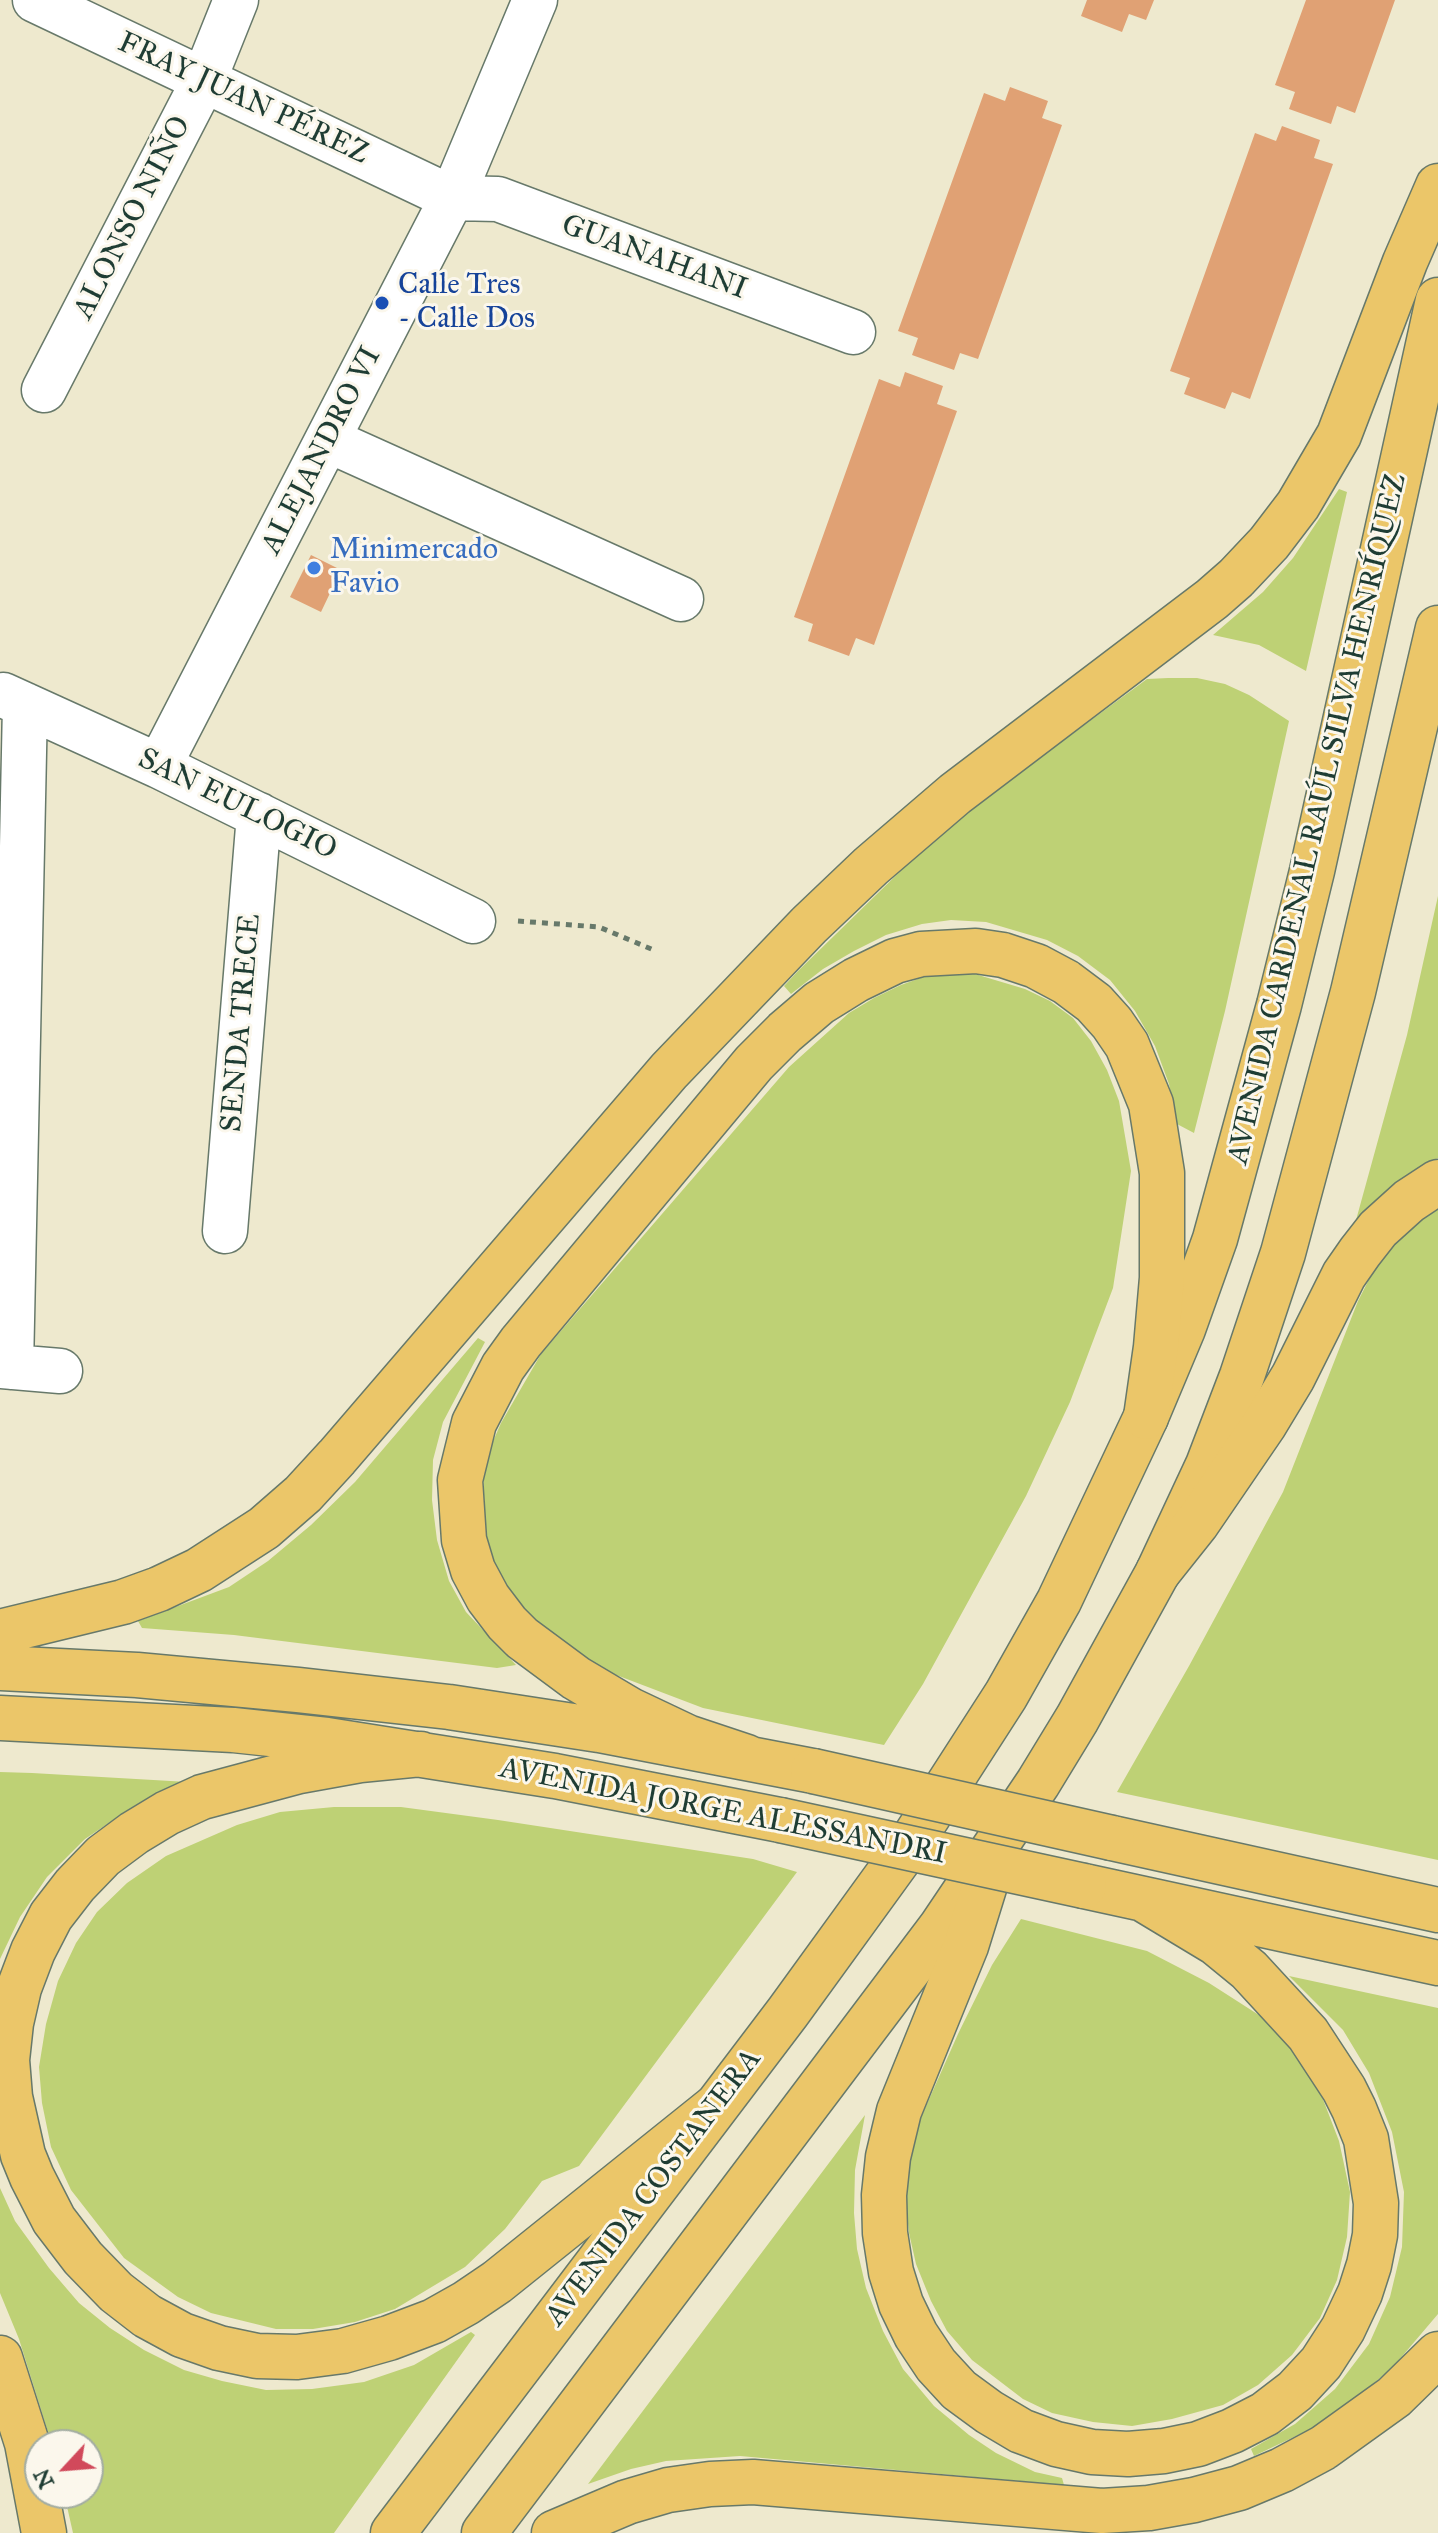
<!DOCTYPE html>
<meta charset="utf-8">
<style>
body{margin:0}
#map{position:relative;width:1438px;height:2533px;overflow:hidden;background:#eee9ce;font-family:"IM FELL Great Primer",serif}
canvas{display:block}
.north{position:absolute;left:24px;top:2429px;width:80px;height:80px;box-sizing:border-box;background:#fbf7ec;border:2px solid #a3ada2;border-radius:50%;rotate:244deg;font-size:22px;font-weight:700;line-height:32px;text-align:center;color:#1f3d34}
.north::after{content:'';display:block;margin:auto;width:28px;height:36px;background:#d1495b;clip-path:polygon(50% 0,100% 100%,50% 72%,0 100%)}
</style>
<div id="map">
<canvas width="1438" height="2533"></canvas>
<div class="north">N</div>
</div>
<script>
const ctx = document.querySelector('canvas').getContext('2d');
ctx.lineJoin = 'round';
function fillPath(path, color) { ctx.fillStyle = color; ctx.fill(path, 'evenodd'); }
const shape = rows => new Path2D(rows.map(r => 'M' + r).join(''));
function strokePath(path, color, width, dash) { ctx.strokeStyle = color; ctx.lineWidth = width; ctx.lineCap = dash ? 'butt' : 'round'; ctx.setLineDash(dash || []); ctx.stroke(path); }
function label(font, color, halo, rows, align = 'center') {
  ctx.font = font + ' "IM FELL Great Primer",serif'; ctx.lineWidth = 6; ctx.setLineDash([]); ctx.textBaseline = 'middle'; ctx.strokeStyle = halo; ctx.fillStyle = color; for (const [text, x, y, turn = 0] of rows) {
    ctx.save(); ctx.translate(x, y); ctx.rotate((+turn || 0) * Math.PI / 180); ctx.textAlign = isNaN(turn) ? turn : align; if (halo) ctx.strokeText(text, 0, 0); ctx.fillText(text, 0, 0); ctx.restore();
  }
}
const green = shape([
 [1339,489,1347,492,1306,671,1259,645,1213,635,1263,592,1293,558],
 [1168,678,1197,678,1225,684,1249,695,1289,721,1225,1011,1194,1133,1177,1124,1169,1084,1155,1046,1135,1011,1110,980,1078,956,1047,940,986,922,951,920,922,924,886,935,854,951,823,969,791,994,784,986,798,971,915,857,978,803,1147,679],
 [1438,896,1438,1158,1426,1164,1353,1231,1407,1035],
 [950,973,975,974,1025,989,1050,1001,1073,1018,1091,1041,1107,1070,1119,1101,1131,1171,1113,1288,1070,1402,1026,1496,923,1684,884,1745,703,1708,611,1673,548,1634,507,1592,496,1569,486,1537,483,1474,491,1446,501,1423,541,1354,789,1067,849,1013,874,998,901,985,929,975],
 [1438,1203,1438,1860,1117,1792,1189,1666,1283,1492,1358,1301,1382,1254],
 [478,1338,485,1342,443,1422,433,1460,432,1500,437,1540,449,1581,466,1612,516,1665,497,1668,234,1635,142,1628,138,1621,229,1587,268,1561,311,1525,355,1482],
 [0,1772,32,1773,188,1782,131,1808,85,1839,47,1877,20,1917,0,1959],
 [334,1807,401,1807,498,1820,753,1859,797,1872,579,2166,542,2181,505,2229,465,2267,395,2309,355,2322,313,2329,276,2329,211,2313,178,2297,124,2258,71,2190,51,2147,42,2103,39,2067,46,2024,58,1981,76,1943,97,1912,127,1883,166,1856,237,1825,280,1812],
 [1021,1919,1147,1951,1209,1983,1262,2017,1297,2053,1319,2089,1339,2141,1350,2192,1347,2237,1337,2280,1320,2318,1292,2355,1258,2385,1223,2405,1172,2419,1132,2426,1093,2422,1052,2413,1023,2399,972,2360,947,2331,931,2301,916,2264,909,2233,906,2204,908,2167,919,2122,958,2034,992,1965],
 [1289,1976,1438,2008,1438,2314,1393,2367,1354,2400,1315,2427,1254,2456,1251,2449,1295,2424,1335,2389,1369,2344,1390,2297,1402,2247,1404,2192,1392,2132,1369,2073,1343,2030],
 [865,2115,855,2170,854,2213,857,2249,866,2288,883,2331,903,2369,934,2406,969,2435,996,2453,1035,2472,1062,2478,1064,2485,740,2456,666,2461,631,2469,588,2484],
 [0,2188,15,2221,49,2268,79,2303,110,2328,144,2350,184,2370,222,2381,266,2390,312,2389,364,2382,414,2365,471,2332,475,2335,334,2533,73,2533,64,2493,88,2493,88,2445,52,2445,19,2339,0,2293]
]);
const building = shape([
 [1087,0,1154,0,1146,20,1129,14,1122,32,1081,16],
 [1306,0,1395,0,1355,113,1337,106,1331,124,1289,109,1295,92,1275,85],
 [1010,87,1048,101,1042,118,1062,125,978,359,960,353,954,370,912,355,918,338,898,331,984,93,1005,101],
 [1282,126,1320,140,1314,158,1333,164,1250,399,1232,392,1225,409,1184,394,1190,378,1170,371,1255,133,1276,141],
 [905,372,943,386,937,404,957,411,874,645,856,638,849,656,808,641,813,624,794,617,879,379,900,387],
 [311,555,341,570,321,612,290,597]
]);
const path = shape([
 [518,921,599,927,656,951]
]);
const minor = shape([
 [35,0,452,198,498,199,853,332],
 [44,390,204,80,236,0],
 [328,440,681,599],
 [3,695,159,766,473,921],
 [159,766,452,198,535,0],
 [225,1231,259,815],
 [0,1366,60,1371],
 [11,1367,25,705]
]);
const primary = shape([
 [393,2533,788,2012,912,1841,1006,1695,1059,1601,1146,1417,1183,1329,1215,1239,1279,1005,1312,871,1438,300],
 [484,2533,941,1927,1038,1783,1077,1719,1158,1572,1208,1465,1242,1376,1283,1253,1353,992,1438,628]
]);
const trunk = shape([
 [1158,1572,1197,1523,1264,1425,1293,1377,1344,1275,1360,1252,1378,1229,1409,1201,1438,1182],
 [0,1632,123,1602,159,1589,199,1570,264,1528,303,1494,337,1457,669,1071,809,925,871,866,955,794,1212,599,1236,578,1269,543,1298,505,1339,435,1405,262,1438,186],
 [0,1668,137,1675,298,1690,449,1707,599,1730,813,1771],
 [0,1718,233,1730,327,1740,555,1776,780,1820],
 [421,1754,360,1760,299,1771,202,1797,167,1813,134,1833,103,1856,75,1885,51,1916,33,1951,19,1988,11,2023,7,2060,10,2097,23,2155,32,2177,54,2220,83,2258,116,2292,147,2316,182,2335,219,2348,257,2356,297,2357,343,2351,389,2338,434,2321,466,2303,497,2282,714,2108],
 [747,1757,687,1737,630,1710,576,1678,522,1638,507,1623,488,1598,473,1570,464,1540,460,1480,474,1423,503,1367,521,1342,754,1063,785,1032,819,1003,856,980,895,961,921,954,976,951,1003,955,1036,966,1066,982,1094,1003,1112,1023,1127,1045,1151,1104,1162,1173,1162,1278,1156,1347,1146,1417],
 [1112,1838,1438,1910],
 [997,1846,966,1946,899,2111,888,2157,884,2195,885,2233,891,2272,901,2304,916,2335,936,2365,959,2390,989,2412,1021,2431,1056,2444,1092,2452,1128,2454,1164,2451,1198,2444,1232,2431,1265,2414,1295,2391,1321,2363,1343,2329,1360,2293,1369,2265,1375,2235,1376,2203,1366,2139,1354,2109,1344,2089,1308,2034,1249,1970,1216,1943,1143,1899],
 [1084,1886,1438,1963],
 [0,2358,27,2443,44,2533],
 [554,2533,627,2502,668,2490,710,2484,753,2482,1102,2511,1149,2508,1194,2500,1239,2488,1282,2470,1323,2448,1394,2397,1438,2354]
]);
const trunkBridge = shape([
 [813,1771,1112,1838],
 [780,1820,1084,1886]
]);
const markers = [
 [382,303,8,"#1a4fb4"],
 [314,568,8,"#3f7fe0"]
];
const streetNames = [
 ["FRAY JUAN PÉREZ",243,99,25],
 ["ALONSO NIÑO",133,218,-63],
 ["GUANAHANI",654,258,20],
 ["ALEJANDRO VI",322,451,-63],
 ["SAN EULOGIO",237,805,26],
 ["AVENIDA CARDENAL RAÚL SILVA HENRÍQUEZ",1318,819,-77],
 ["SENDA TRECE",242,1023,-85],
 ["AVENIDA JORGE ALESSANDRI",723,1812,11],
 ["AVENIDA COSTANERA",654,2188,-53]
];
const transitNames = [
 ["Calle Tres",398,286],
 ["- Calle Dos",398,320]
];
const shopNames = [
 ["Minimercado",330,551],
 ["Favio",330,585]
];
fillPath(green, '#bed175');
fillPath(building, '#e0a174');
strokePath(minor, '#67796a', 47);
strokePath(primary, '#67796a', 47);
strokePath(trunk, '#67796a', 47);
strokePath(path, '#67796a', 5, [6, 6]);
strokePath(minor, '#fff', 44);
strokePath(primary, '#ebc669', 44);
strokePath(trunk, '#ebc669', 44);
strokePath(trunkBridge, '#67796a', 47, []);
strokePath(trunkBridge, '#ebc669', 44);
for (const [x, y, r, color] of markers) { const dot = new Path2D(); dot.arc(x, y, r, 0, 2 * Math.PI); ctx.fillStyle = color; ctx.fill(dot); strokePath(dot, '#fbf7ec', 3); }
label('30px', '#1f3d34', '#fbf7ec', streetNames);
label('30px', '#164399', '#fbf7ec', transitNames, 'left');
label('30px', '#366cbe', '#fbf7ec', shopNames, 'left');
</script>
